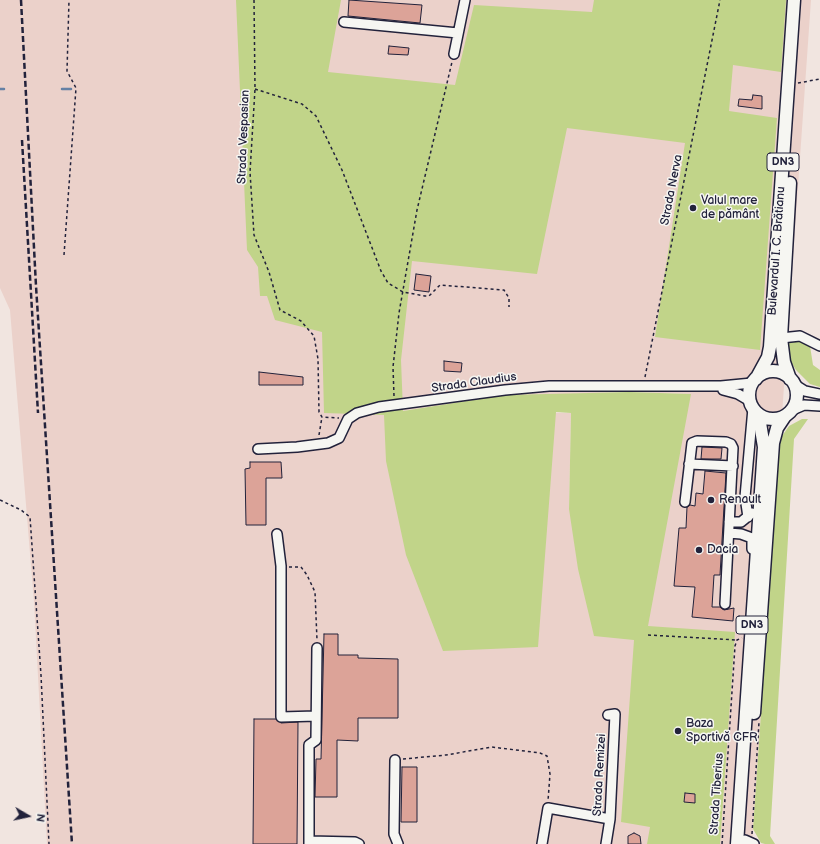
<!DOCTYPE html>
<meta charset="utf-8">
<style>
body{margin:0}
#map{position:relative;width:820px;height:844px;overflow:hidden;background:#f1e5e0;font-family:"Balsamiq Sans",sans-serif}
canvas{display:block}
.north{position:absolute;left:8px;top:796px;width:40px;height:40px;-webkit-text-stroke:3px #f6f6f2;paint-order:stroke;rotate:99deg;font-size:11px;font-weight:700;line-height:16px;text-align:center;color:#22223b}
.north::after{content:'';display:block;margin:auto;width:14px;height:18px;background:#22223b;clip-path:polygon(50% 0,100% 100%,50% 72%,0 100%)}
</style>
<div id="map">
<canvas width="820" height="844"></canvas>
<div class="north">N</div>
</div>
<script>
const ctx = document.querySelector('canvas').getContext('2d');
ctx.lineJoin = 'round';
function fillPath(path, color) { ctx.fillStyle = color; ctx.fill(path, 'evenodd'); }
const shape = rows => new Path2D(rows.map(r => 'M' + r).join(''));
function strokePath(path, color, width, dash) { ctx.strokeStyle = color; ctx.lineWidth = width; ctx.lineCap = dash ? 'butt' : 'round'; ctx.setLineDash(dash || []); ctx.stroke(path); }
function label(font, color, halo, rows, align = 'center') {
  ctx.font = font + ' "Balsamiq Sans",sans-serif'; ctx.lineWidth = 3; ctx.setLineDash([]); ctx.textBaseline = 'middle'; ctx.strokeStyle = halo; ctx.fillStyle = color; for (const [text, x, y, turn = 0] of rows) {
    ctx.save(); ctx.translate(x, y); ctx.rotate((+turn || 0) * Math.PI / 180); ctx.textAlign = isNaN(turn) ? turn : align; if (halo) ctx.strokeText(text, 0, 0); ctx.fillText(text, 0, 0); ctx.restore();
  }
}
const built = shape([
 [0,0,811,0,752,844,47,844,34,602,10,310,0,288],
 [629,392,691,394,569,509,571,413,403,411,505,396]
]);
const green = shape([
 [236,0,341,0,328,72,455,85,474,5,592,12,594,0,786,0,781,72,733,65,729,111,777,118,760,350,655,337,685,143,567,128,537,274,412,261,401,360,403,411,505,395,629,392,691,394,648,626,735,632,720,844,647,844,650,827,621,822,634,640,594,636,578,569,569,509,571,413,556,412,538,647,443,651,406,555,386,461,384,415,324,413,322,332,275,320,267,296,260,296,258,267,247,250],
 [794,341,806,343,810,346,813,365,820,370,820,387,810,384,796,370,786,354,788,344],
 [802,419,808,419,794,439,770,836,775,844,765,844,761,843,753,829,780,439,789,426]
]);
const stream = shape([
 [0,89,4,89],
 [62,89,71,89]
]);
const building = shape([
 [349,0,422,5,420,23,348,16,349,0],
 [389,46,409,48,408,55,388,54,389,46],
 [753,95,762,96,762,109,738,106,739,99,752,100,753,95],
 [416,274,431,276,429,292,414,290,416,274],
 [444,361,462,363,461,372,444,371,444,361],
 [259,372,303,377,303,385,259,385,259,372],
 [702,447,722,448,721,459,701,459,702,447],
 [250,462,281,462,282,478,266,478,266,525,246,525,245,469,250,468,250,462],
 [705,471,726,473,720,575,714,575,712,607,720,607,724,610,734,608,733,621,692,617,695,587,674,586,679,528,686,528,687,507,690,505,695,506,696,493,703,494,705,471],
 [324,634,338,634,338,655,358,655,358,658,398,659,398,718,358,718,358,741,337,740,337,797,315,797,316,759,321,759,324,634],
 [254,719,276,719,281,723,298,722,297,844,253,844,254,719],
 [402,767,417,767,417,822,401,822,402,767],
 [685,793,695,794,695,803,684,802,685,793],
 [634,833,640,836,641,844,628,844,628,836,634,833]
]);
const path = shape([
 [254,0,255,89,250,172,254,235,269,272,280,310,301,321,314,336,318,359,319,412,322,417,339,418],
 [798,83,820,79],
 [255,89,302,104,316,116,342,170,381,271,388,283,403,292,425,296,429,296,440,285,504,290,509,298,509,307],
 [64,255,76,88,67,71,69,0],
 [645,377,720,0],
 [394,396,393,367,399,313,417,210,452,62],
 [319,435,322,417],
 [0,500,21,510,30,517,41,675,49,844],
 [289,567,301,567,307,575,315,592,317,640],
 [648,635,737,640],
 [403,759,446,755,492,747,540,753,547,756,550,774,548,801],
 [752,834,759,722],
 [722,844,735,646,737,640,742,638]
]);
const minor = shape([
 [344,22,458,33],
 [454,54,465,0],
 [781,338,800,336,820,346],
 [794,384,805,391,820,394],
 [723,390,738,394,750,401],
 [790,411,804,405,820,406],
 [258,449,297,447,328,443,339,438,348,419,357,413,379,407,505,390,549,386,721,386,752,383],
 [689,464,733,466],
 [685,502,692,443,697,441,726,442,731,444,733,448,725,604],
 [748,517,745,497,753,408],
 [729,522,741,522,752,513],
 [729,533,741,534,752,538,752,549],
 [277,534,281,566,281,717,316,716],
 [395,760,394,834,398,844],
 [745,840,754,844],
 [309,841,355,842,359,844],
 [309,844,309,745,316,740,317,648],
 [542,844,548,808,610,819],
 [606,844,610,819,615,714,608,715]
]);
const major = shape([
 '749 395a24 24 0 1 1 48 0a24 24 0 1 1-48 0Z',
 [756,379,768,357,770,347,794,0],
 [790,379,784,362,781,338,790,183],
 [754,713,773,443,777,428,785,416],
 [737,844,764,447,760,423,753,408]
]);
const rail = shape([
 [21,0,36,286,72,844],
 [22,140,38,413]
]);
const markers = [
 [693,208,4,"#22223b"],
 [711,500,4,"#22223b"],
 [699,550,4,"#22223b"],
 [678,731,4,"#22223b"]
];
const shields = [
 [783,162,32],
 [752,625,32]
];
const shieldNames = [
 ["DN3",783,162],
 ["DN3",752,625]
];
const streetNames = [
 ["Strada Vespasian",244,137,-88],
 ["Strada Nerva",672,190,-79],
 ["Bulevardul I. C. Brătianu",777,251,-86],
 ["Strada Claudius",474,383,-8],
 ["Strada Remizei",600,775,-87],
 ["Strada Tiberius",717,794,-86]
];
const poiNames = [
 ["Valul mare",701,201],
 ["de pământ",701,215],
 ["Renault",719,500],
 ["Dacia",707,550],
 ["Baza",686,724],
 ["Sportivă CFR",686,738]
];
fillPath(built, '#ebd1ca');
fillPath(green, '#c1d489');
strokePath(stream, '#6581a5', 2.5);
fillPath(building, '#dca398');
strokePath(building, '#22223b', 1);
strokePath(minor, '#22223b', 12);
strokePath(major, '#22223b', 15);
strokePath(path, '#22223b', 1.5, [3, 3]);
strokePath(minor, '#f6f6f2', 9);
strokePath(major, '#f6f6f2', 12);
strokePath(rail, '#22223b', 2.5, [6, 3]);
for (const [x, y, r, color] of markers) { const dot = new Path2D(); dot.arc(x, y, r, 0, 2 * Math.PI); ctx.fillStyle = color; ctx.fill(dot); strokePath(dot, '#f6f6f2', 1.5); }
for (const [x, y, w] of shields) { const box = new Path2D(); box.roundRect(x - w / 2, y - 9, w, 18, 3); ctx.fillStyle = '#f6f6f2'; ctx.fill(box); strokePath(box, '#22223b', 1); }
label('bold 11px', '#22223b', null, shieldNames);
label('12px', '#22223b', '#f6f6f2', streetNames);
label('12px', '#22223b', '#f6f6f2', poiNames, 'left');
</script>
